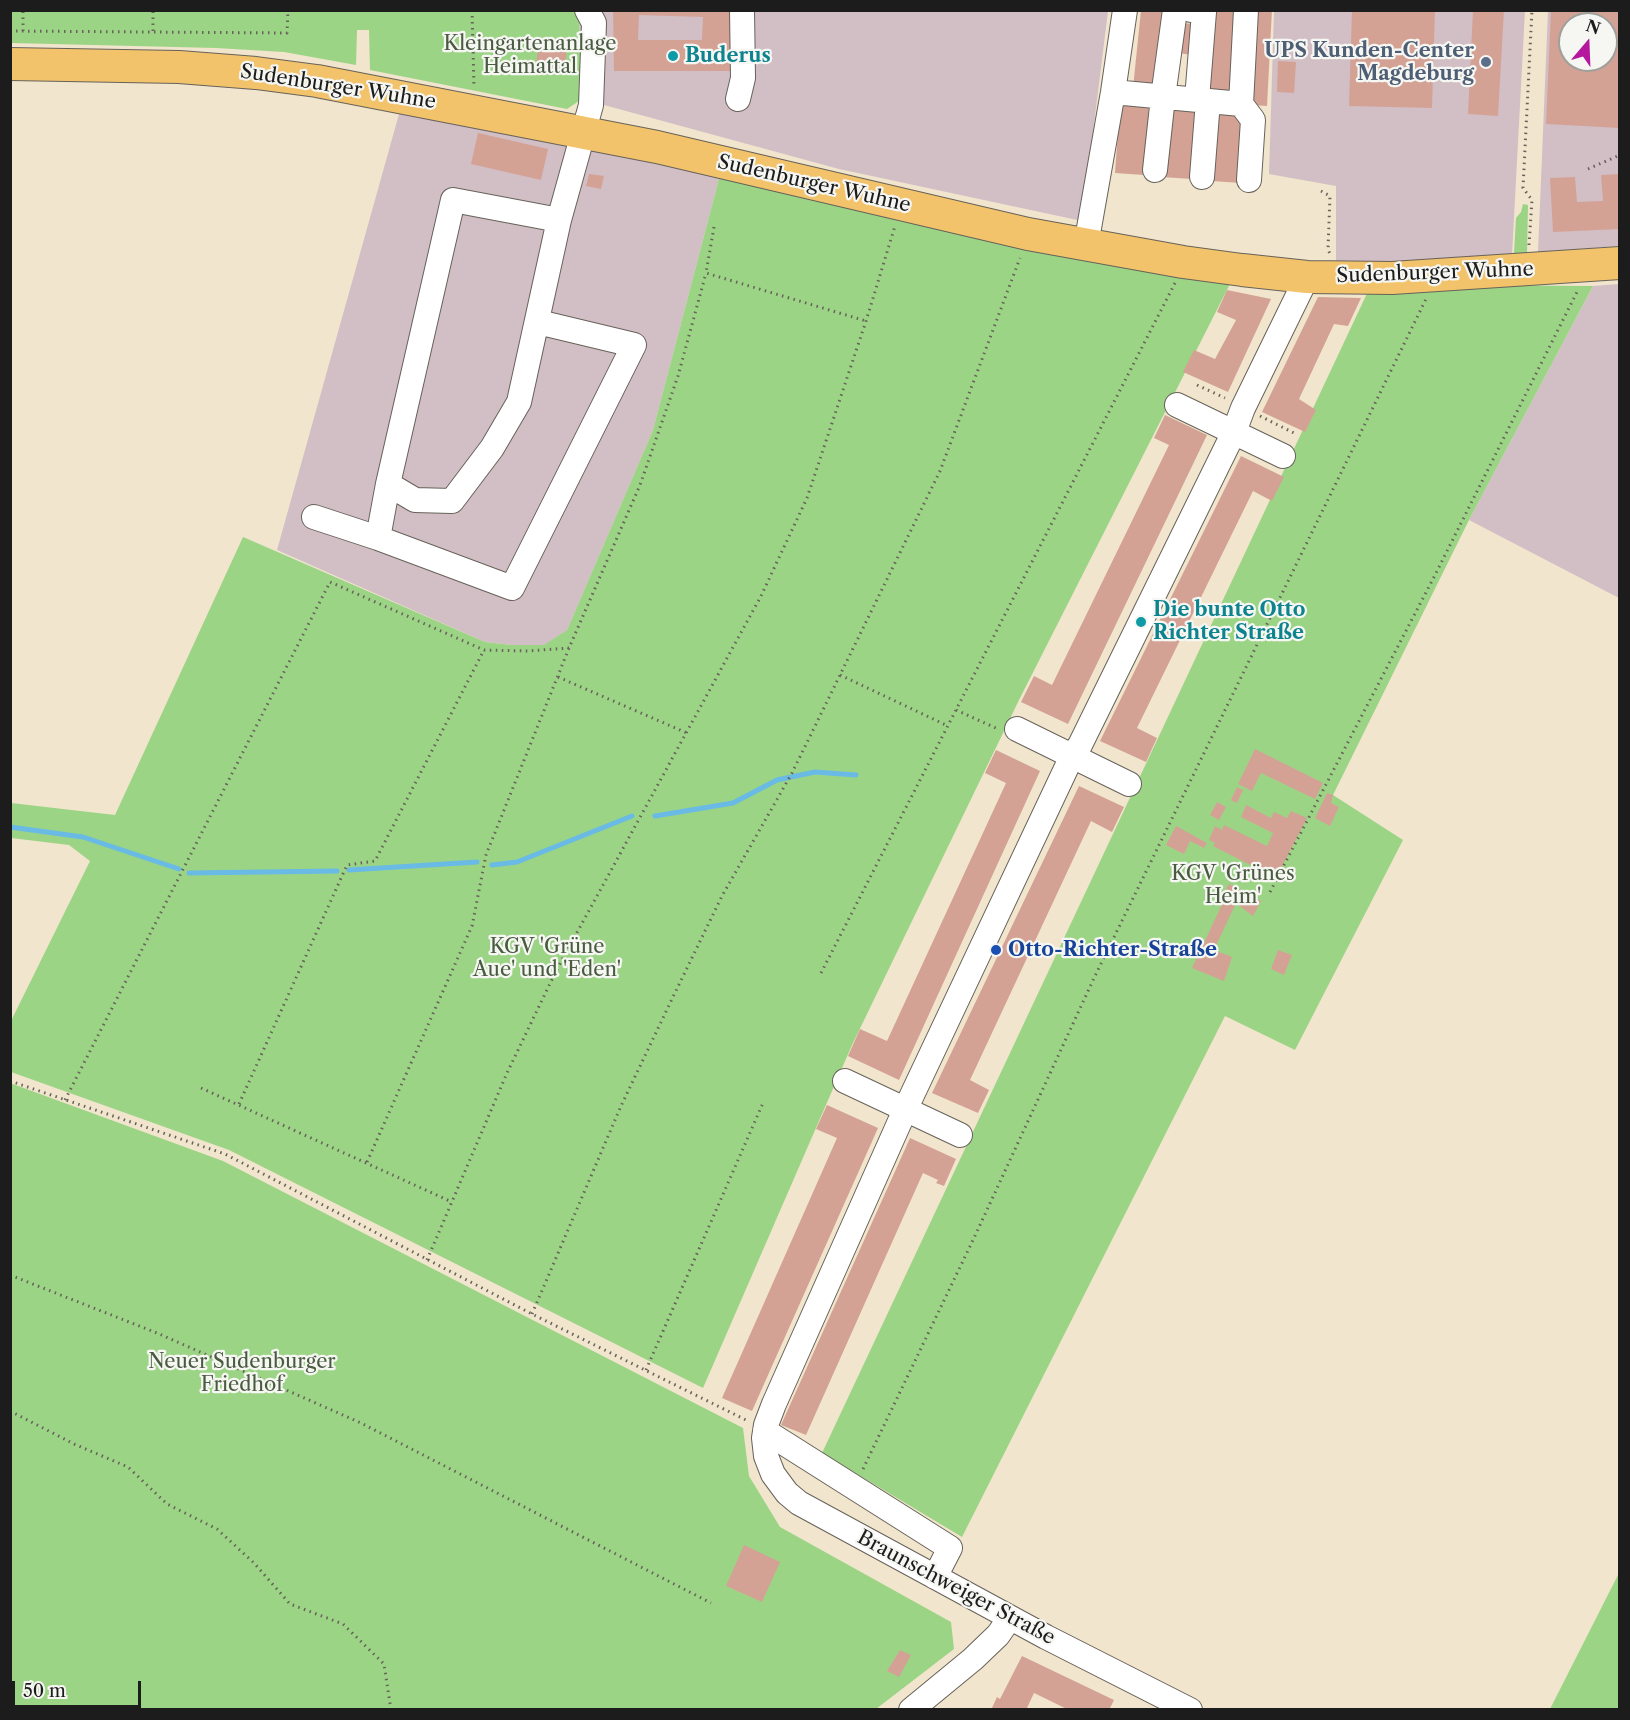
<!DOCTYPE html>
<meta charset="utf-8">
<style>
body{margin:0}
#map{position:relative;width:1630px;height:1720px;overflow:hidden;background:#f1e5cd;font-family:"Libre Caslon Text",serif}
canvas{display:block}
.frame{position:absolute;inset:0;border:12px solid #1c1c1c;pointer-events:none}
.north{position:absolute;left:1558px;top:12px;width:60px;height:60px;box-sizing:border-box;background:#f6f6f2;border:2px solid #9f9f9c;border-radius:50%;rotate:19deg;font-size:16px;font-weight:700;line-height:24px;text-align:center;color:#1c1c1c}
.north::after{content:'';display:block;margin:auto;width:21px;height:27px;background:#b5179e;clip-path:polygon(50% 0,100% 100%,50% 72%,0 100%)}
.scale{position:absolute;left:12px;top:1681px;width:129px;height:27px;box-sizing:border-box;border:3px solid #1c1c1c;border-top:0;padding-left:8px;font-size:18px;line-height:21px;white-space:nowrap;color:#1c1c1c;-webkit-text-stroke:4px #f6f6f2;paint-order:stroke}
</style>
<div id="map">
<canvas width="1630" height="1720"></canvas>
<div class="frame"></div>
<div class="north">N</div>
<div class="scale">50 m</div>
</div>
<script>
const ctx = document.querySelector('canvas').getContext('2d');
ctx.lineJoin = 'round';
function fillPath(path, color) { ctx.fillStyle = color; ctx.fill(path, 'evenodd'); }
const shape = rows => new Path2D(rows.map(r => 'M' + r).join(''));
function strokePath(path, color, width, dash) { ctx.strokeStyle = color; ctx.lineWidth = width; ctx.lineCap = dash ? 'butt' : 'round'; ctx.setLineDash(dash || []); ctx.stroke(path); }
function label(font, color, halo, rows, align = 'center') {
  ctx.font = font + ' "Libre Caslon Text",serif'; ctx.lineWidth = 4.5; ctx.setLineDash([]); ctx.textBaseline = 'middle'; ctx.strokeStyle = halo; ctx.fillStyle = color; for (const [text, x, y, turn = 0] of rows) {
    ctx.save(); ctx.translate(x, y); ctx.rotate((+turn || 0) * Math.PI / 180); ctx.textAlign = isNaN(turn) ? turn : align; if (halo) ctx.strokeText(text, 0, 0); ctx.fillText(text, 0, 0); ctx.restore();
  }
}
const industrial = shape([
 [579,11,1108,11,1082,221,839,169,582,99],
 [1274,11,1525,11,1512,255,1351,264,1336,263,1336,186,1269,174],
 [1548,11,1619,11,1619,246,1538,252],
 [1570,24,1606,24,1606,60,1570,60],
 [401,107,720,175,653,430,567,630,545,645,512,645,485,642,277,550],
 [1619,284,1619,598,1469,520,1593,286]
]);
const green = shape([
 [11,11,579,11,582,99,567,109,370,70,369,30,357,30,356,65,284,52,216,48,11,43],
 [720,175,1231,282,1019,700,852,1045,703,1388,229,1150,11,1072,10,1023,90,861,69,845,11,838,11,803,115,815,243,537,485,642,512,645,544,645,567,630,653,430],
 [1523,204,1528,205,1527,253,1514,253,1516,218,1521,212],
 [1433,285,1593,286,1469,520,1333,795,1403,840,1295,1050,1225,1016,962,1537,822,1453,1370,287],
 [10,1083,223,1161,743,1428,749,1476,780,1527,951,1622,954,1649,876,1709,11,1709],
 [1619,1573,1619,1709,1550,1709]
]);
const stream = shape([
 [655,816,733,803,777,780,815,772,856,775],
 [10,827,83,837,179,869],
 [492,865,517,862,632,816],
 [349,870,477,862],
 [189,873,337,871]
]);
const building = shape([
 [613,10,732,10,732,71,614,71],
 [639,15,703,17,702,40,638,40],
 [1141,10,1167,10,1159,91,1133,88],
 [1212,10,1238,10,1230,98,1204,96],
 [1257,10,1272,10,1267,106,1252,105],
 [1352,10,1435,10,1432,108,1349,106],
 [1473,10,1504,10,1498,116,1468,114],
 [1551,10,1620,10,1620,128,1546,124],
 [1570,24,1606,24,1606,60,1570,60],
 [1180,23,1196,24,1193,55,1177,53],
 [539,38,567,42,565,71,536,66],
 [1278,61,1296,62,1294,93,1277,92],
 [1120,104,1149,106,1144,175,1115,173],
 [1167,104,1197,106,1192,179,1161,177],
 [1217,112,1246,114,1241,183,1212,181],
 [478,133,548,149,541,180,471,164],
 [589,174,604,176,601,189,586,186],
 [1620,174,1620,229,1553,232,1550,178,1575,177,1577,202,1603,201,1601,175],
 [1227,290,1271,299,1228,392,1183,372,1194,350,1215,359,1236,320,1217,312],
 [1318,297,1361,298,1348,326,1334,324,1299,399,1316,410,1305,432,1262,412],
 [1165,415,1207,435,1068,724,1021,702,1034,676,1052,685,1169,445,1154,438],
 [1241,456,1284,477,1272,501,1253,491,1137,728,1157,738,1146,762,1100,741],
 [1255,749,1323,783,1315,799,1261,773,1252,791,1238,784],
 [996,750,1040,771,899,1080,848,1056,860,1029,887,1041,1006,783,985,773],
 [1079,786,1124,807,1112,832,1091,821,970,1080,989,1090,978,1113,932,1093],
 [1237,787,1243,790,1237,803,1231,800],
 [1327,793,1333,795,1331,803,1339,807,1330,826,1315,818],
 [1217,802,1226,807,1219,820,1210,815],
 [1246,805,1271,818,1274,812,1287,818,1291,811,1307,818,1276,878,1213,846,1215,843,1209,840,1215,826,1222,830,1224,825,1267,846,1273,833,1241,817],
 [1176,826,1207,843,1204,848,1190,841,1184,854,1166,845],
 [1229,884,1261,901,1253,916,1236,903,1214,950,1232,957,1224,981,1192,968,1225,898,1222,896],
 [1278,950,1292,955,1284,975,1271,969],
 [827,1105,878,1128,752,1411,722,1398,837,1138,816,1129],
 [910,1138,956,1159,944,1186,936,1183,938,1180,923,1173,806,1435,781,1425],
 [744,1545,780,1562,762,1602,726,1586],
 [900,1650,911,1655,899,1677,887,1671],
 [1022,1656,1114,1700,1109,1710,1069,1710,1034,1693,1026,1710,991,1710,997,1697,1000,1699]
]);
const path = shape([
 [472,10,474,87],
 [10,31,287,33,288,10],
 [23,31,23,10],
 [153,31,153,10],
 [1588,169,1620,155],
 [1321,191,1330,196,1328,249,1330,254],
 [714,227,706,273,866,321],
 [1529,245,1532,200,1523,188,1532,10],
 [1197,385,1225,398],
 [1260,416,1296,434],
 [840,675,948,726],
 [558,677,687,733],
 [956,710,998,729],
 [1270,892,1434,577,1578,290],
 [821,973,1175,283],
 [10,1081,225,1154,532,1314,748,1421],
 [201,1088,452,1202],
 [65,1100,330,582,484,650,528,651,569,648],
 [239,1104,347,865,375,861,484,650],
 [367,1162,472,926,486,855,569,648,640,485,678,376,706,273],
 [427,1260,507,1073,556,971,761,596,807,498,866,321,895,226],
 [10,1275,157,1333,361,1423,711,1603],
 [532,1314,621,1106,672,999,722,896,792,773,940,471,1020,258],
 [646,1370,763,1103],
 [10,1411,74,1444,128,1467,167,1504,217,1529,254,1563,290,1604,343,1624,384,1664,391,1710],
 [863,1469,974,1238,1095,976,1426,299]
]);
const minor = shape([
 [1191,10,1204,12,1197,99],
 [1113,92,1241,104,1253,120,1249,180],
 [738,99,743,78,742,10],
 [1241,104,1246,10],
 [1155,170,1163,97,1175,10],
 [1202,177,1208,101],
 [1086,245,1113,92,1125,10],
 [1177,405,1283,456],
 [388,484,415,500,452,501,492,448,519,402,559,220,591,105,594,23,587,10],
 [314,517,378,538,512,588,634,345,538,322],
 [378,538,388,484,453,200,559,220],
 [1017,729,1129,784],
 [845,1081,960,1135],
 [765,1431,950,1548,935,1577],
 [911,1710,973,1659,998,1635,1010,1618],
 [1190,1710,1046,1637,799,1503,787,1493,773,1474,766,1456,764,1438,766,1425,774,1404,905,1110,1072,756,1080,745,1234,432,1243,408,1307,277]
]);
const major = shape([
 [10,64,179,67,256,73,317,81,657,147,1028,234,1183,262,1242,270,1307,277,1392,278,1620,263]
]);
const markers = [
 [673,56,6,"#0f9aa8"],
 [1486,62,6,"#5c6f8a"],
 [1141,622,6,"#0f9aa8"],
 [996,950,6,"#1a4fb4"]
];
const parkNames = [
 ["Kleingartenanlage",530,44],
 ["Heimattal",530,67],
 ["KGV 'Grünes",1233,874],
 ["Heim'",1233,897],
 ["KGV 'Grüne",547,947],
 ["Aue' und 'Eden'",547,970],
 ["Neuer Sudenburger",242,1362],
 ["Friedhof",242,1385]
];
const serviceNames = [
 ["UPS Kunden-Center",1474,51],
 ["Magdeburg",1474,74]
];
const cultureNames = [
 ["Buderus",685,56],
 ["Die bunte Otto",1153,610],
 ["Richter Straße",1153,633]
];
const streetNames = [
 ["Sudenburger Wuhne",338,87,9],
 ["Sudenburger Wuhne",814,184,13],
 ["Sudenburger Wuhne",1435,273,-2],
 ["Braunschweiger Straße",956,1588,28]
];
const transitNames = [
 ["Otto-Richter-Straße",1008,950]
];
fillPath(industrial, '#d2bec5');
fillPath(green, '#9cd486');
strokePath(stream, '#69bae4', 5);
fillPath(building, '#d4a295');
strokePath(minor, '#67625a', 26);
strokePath(major, '#67625a', 34);
strokePath(path, '#67625a', 3, [1.5, 4.5]);
strokePath(minor, '#fff', 24);
strokePath(major, '#f2c36a', 32);
for (const [x, y, r, color] of markers) { const dot = new Path2D(); dot.arc(x, y, r, 0, 2 * Math.PI); ctx.fillStyle = color; ctx.fill(dot); strokePath(dot, '#f6f6f2', 2); }
label('20px', '#495c41', '#f6f6f2', parkNames);
label('bold 20px', '#4e5e75', '#f6f6f2', serviceNames, 'right');
label('bold 20px', '#0d838f', '#f6f6f2', cultureNames, 'left');
label('20px', '#1c1c1c', '#f6f6f2', streetNames);
label('bold 20px', '#164399', '#f6f6f2', transitNames, 'left');
</script>
